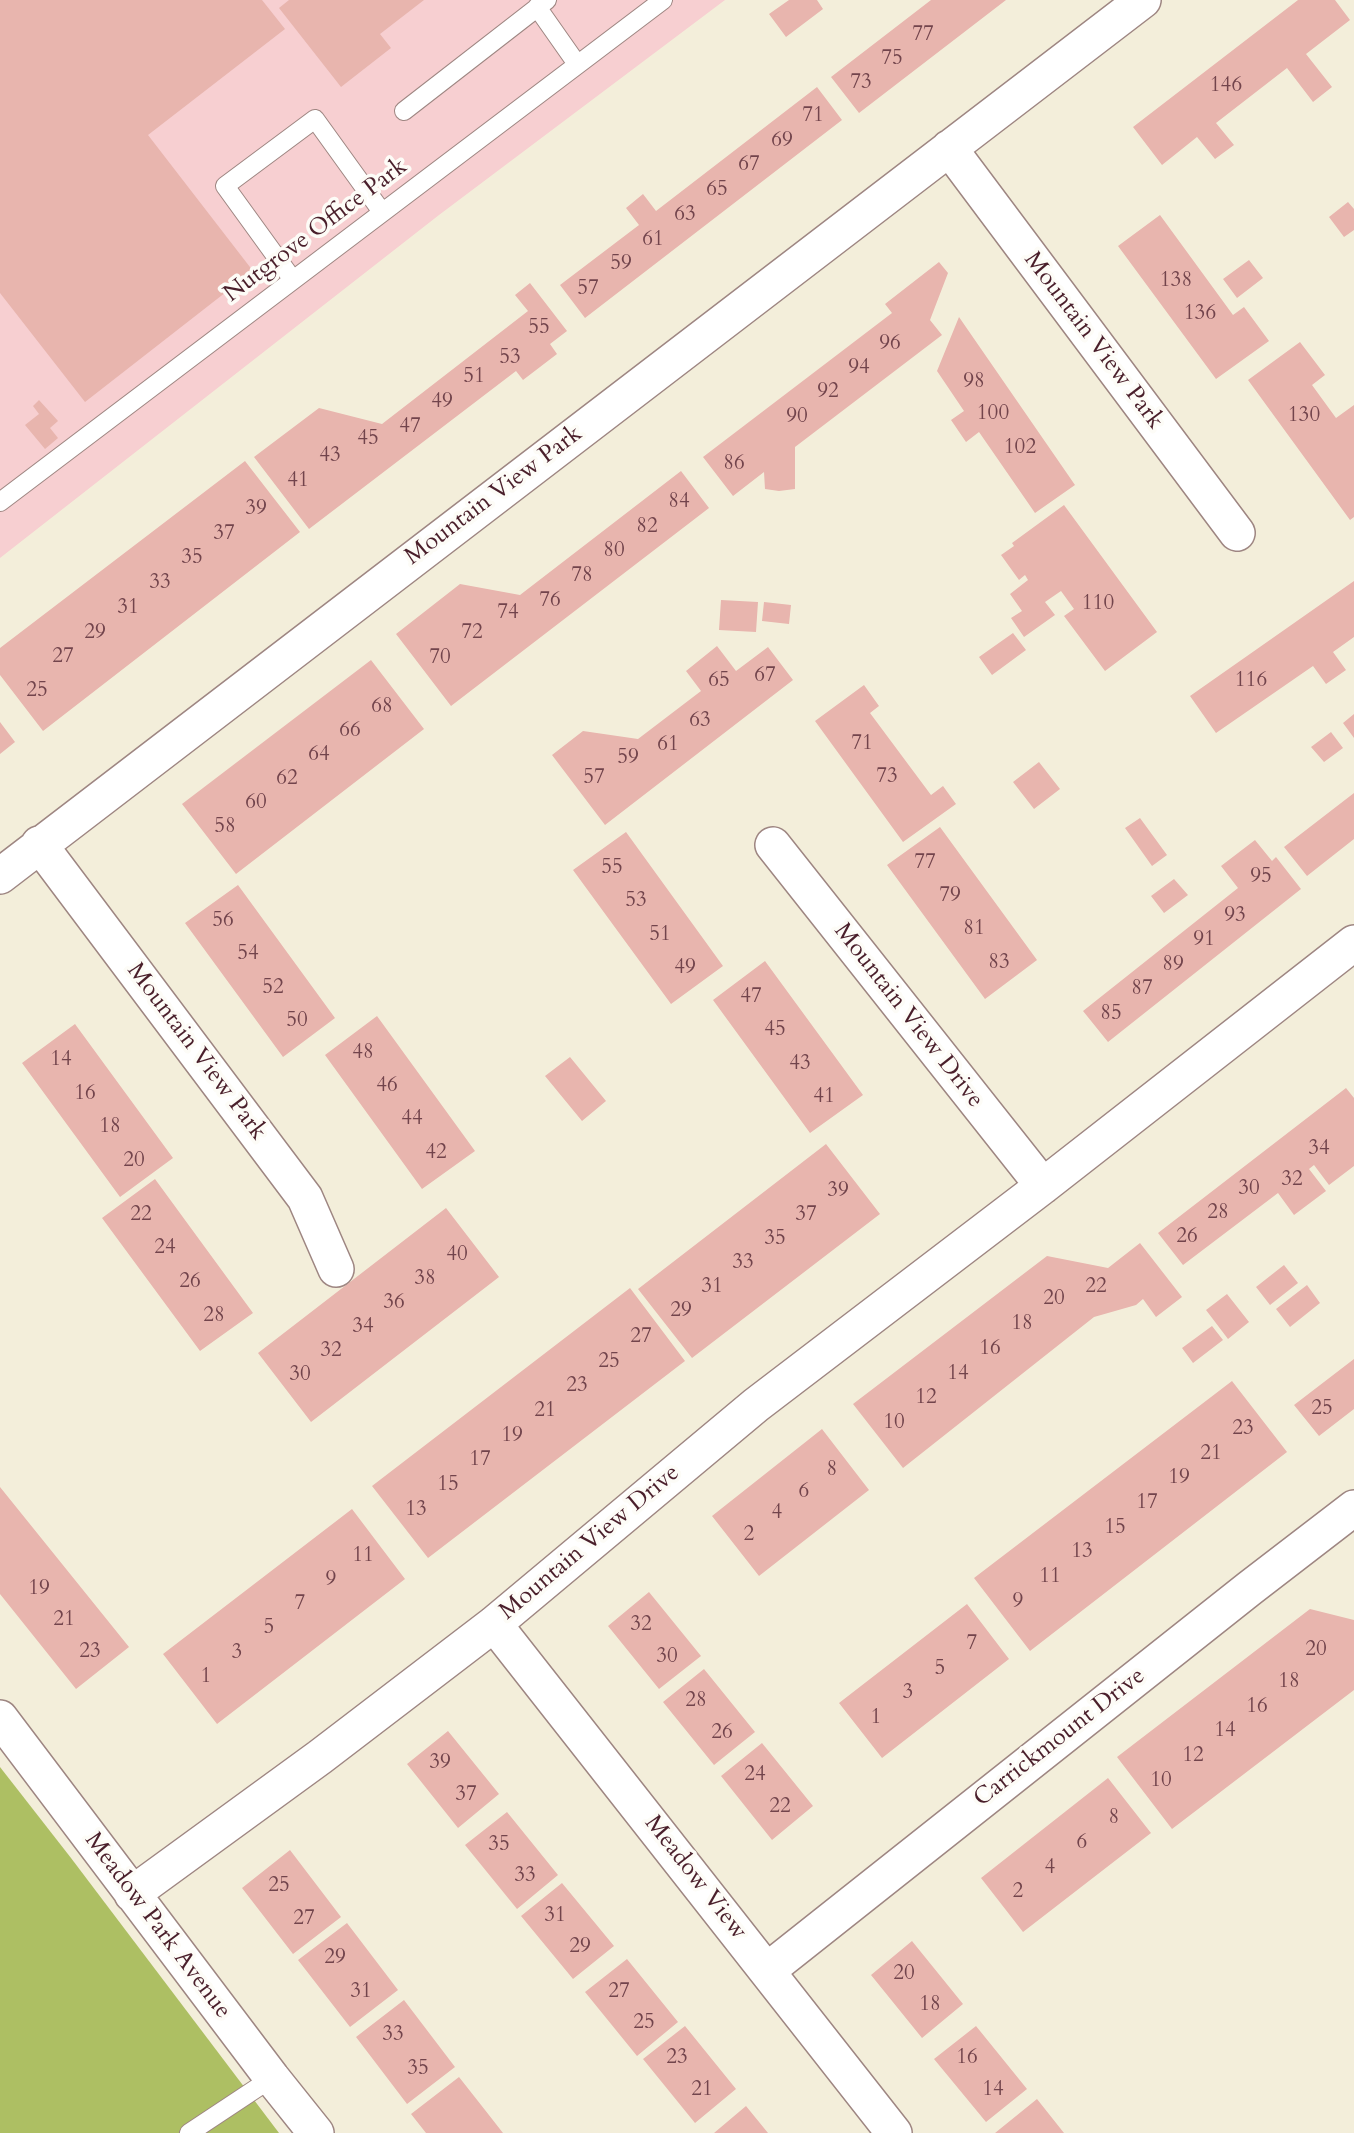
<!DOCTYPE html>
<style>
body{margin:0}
canvas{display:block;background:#f3eeda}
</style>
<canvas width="1354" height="2133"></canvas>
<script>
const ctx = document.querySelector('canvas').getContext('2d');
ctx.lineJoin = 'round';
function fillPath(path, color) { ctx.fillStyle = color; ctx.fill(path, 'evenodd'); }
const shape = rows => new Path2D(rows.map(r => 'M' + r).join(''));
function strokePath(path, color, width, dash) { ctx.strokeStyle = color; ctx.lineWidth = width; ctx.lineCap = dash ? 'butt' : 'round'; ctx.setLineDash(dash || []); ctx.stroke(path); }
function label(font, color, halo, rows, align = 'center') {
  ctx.font = font + ' Cardo,serif'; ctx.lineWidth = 7; ctx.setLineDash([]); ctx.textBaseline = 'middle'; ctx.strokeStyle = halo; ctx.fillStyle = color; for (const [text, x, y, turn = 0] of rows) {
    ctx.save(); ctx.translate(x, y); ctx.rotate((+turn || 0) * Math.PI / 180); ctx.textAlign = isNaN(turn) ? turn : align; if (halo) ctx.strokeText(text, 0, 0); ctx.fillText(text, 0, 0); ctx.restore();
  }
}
const built = shape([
 [0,0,725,0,439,215,0,558]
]);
const green = shape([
 [0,1767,71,1858,279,2133,0,2133]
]);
const building = shape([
 [0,0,262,0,285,29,148,135,253,271,85,402,0,293],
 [289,0,424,0,380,34,391,48,341,87,279,8],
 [789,0,817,0,823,9,786,37,769,14],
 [931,0,1006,0,859,113,831,77],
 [1298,0,1335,0,1350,20,1306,54,1332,87,1313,102,1287,68,1216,123,1234,145,1215,159,1197,137,1162,165,1133,127],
 [817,87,842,120,585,318,560,285,639,225,626,208,643,194,656,211],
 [1348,202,1354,209,1354,230,1344,237,1329,217],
 [1160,215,1233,315,1244,307,1269,341,1216,379,1118,246],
 [1249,260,1263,278,1237,298,1223,279],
 [939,262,948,273,930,320,942,335,795,447,795,489,779,491,765,489,764,472,733,496,703,457,892,313,885,304],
 [530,283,567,331,550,344,557,354,523,380,516,371,309,529,254,457,319,408,382,424,528,311,515,295],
 [959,317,1075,485,1035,513,979,432,966,442,951,420,964,411,937,371],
 [1300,342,1325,375,1312,385,1336,418,1354,405,1354,517,1350,520,1248,380],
 [39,400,58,421,50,428,58,438,45,449,25,425,39,414,33,406],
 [245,461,300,532,43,731,0,675,0,648],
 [681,471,709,508,451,706,396,634,460,584,520,595],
 [1064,505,1157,632,1105,671,1064,616,1074,609,1061,591,1045,602,1055,615,1024,637,1011,618,1022,611,1010,594,1028,580,1025,575,1019,580,1001,555,1014,546,1012,543],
 [1354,581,1354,637,1333,652,1346,670,1326,684,1313,666,1216,733,1190,696],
 [721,600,758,602,756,632,719,630],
 [764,602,791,605,789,624,762,621],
 [1013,633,1026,650,992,675,979,657],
 [717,646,736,671,768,647,793,680,605,825,552,755,583,731,638,739,701,691,686,671],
 [371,660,424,729,236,874,182,804],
 [864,685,879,706,870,713,931,795,943,786,956,804,903,842,815,721],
 [1354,714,1354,738,1343,723],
 [0,722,15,742,0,754],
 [1331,732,1343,748,1324,762,1311,747],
 [1039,762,1060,789,1034,809,1013,782],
 [1354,793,1354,839,1307,876,1284,847],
 [1140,818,1167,855,1152,866,1125,828],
 [940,827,1037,960,985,999,887,865],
 [626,832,723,966,671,1004,573,870],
 [1255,840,1272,861,1276,857,1301,889,1108,1042,1083,1011,1238,888,1221,866],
 [1174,879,1188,895,1164,913,1151,896],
 [238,885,335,1018,283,1057,185,923],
 [765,961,863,1095,810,1133,713,1000],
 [377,1016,475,1151,422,1189,325,1055],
 [75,1024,173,1158,120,1197,22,1063],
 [570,1057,606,1101,582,1121,545,1076],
 [1346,1088,1354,1098,1354,1166,1329,1185,1314,1165,1309,1169,1326,1191,1294,1215,1278,1193,1183,1265,1158,1233],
 [826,1144,880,1214,692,1358,638,1289],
 [155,1179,253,1313,200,1351,102,1218],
 [446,1208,499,1277,311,1422,258,1353],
 [1140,1243,1182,1297,1156,1317,1143,1299,1136,1305,1094,1317,903,1468,853,1404,1047,1256,1108,1268],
 [1284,1265,1298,1283,1270,1305,1256,1287],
 [1307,1285,1320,1303,1290,1327,1276,1309],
 [630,1288,685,1361,428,1558,372,1486],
 [1227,1294,1249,1322,1228,1339,1206,1310],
 [1212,1326,1223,1340,1193,1363,1182,1348],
 [1354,1359,1354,1409,1319,1436,1294,1405],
 [1232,1381,1287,1452,1030,1651,974,1578],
 [822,1429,869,1490,759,1576,712,1516],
 [0,1487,129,1647,76,1689,0,1594],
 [352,1509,405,1579,217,1724,163,1654],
 [649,1592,701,1656,659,1689,608,1626],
 [967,1604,1009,1659,882,1758,839,1703],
 [1310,1609,1354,1620,1354,1690,1172,1829,1117,1757],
 [704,1669,755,1732,714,1765,663,1702],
 [448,1731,499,1794,458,1828,407,1764],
 [762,1743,813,1806,772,1840,721,1776],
 [1108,1778,1151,1833,1023,1932,981,1878],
 [507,1812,558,1875,517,1909,465,1845],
 [290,1850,341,1917,293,1954,242,1888],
 [562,1883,614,1946,573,1979,521,1916],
 [347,1923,398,1990,350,2027,298,1960],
 [912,1941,963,2004,922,2038,871,1975],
 [627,1959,678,2022,637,2056,585,1992],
 [404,2000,455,2067,407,2104,356,2037],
 [685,2026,736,2089,695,2123,643,2059],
 [976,2026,1027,2089,986,2122,934,2059],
 [459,2077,485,2110,503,2133,426,2133,411,2114],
 [1037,2099,1064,2133,995,2133],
 [746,2106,768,2133,714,2133]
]);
const lane = shape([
 [537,7,577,64],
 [404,111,547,0],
 [293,280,225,186,315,119,382,212],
 [0,502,663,0],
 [189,2133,272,2078]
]);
const street = shape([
 [949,148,1237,533],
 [39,844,305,1198,336,1269],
 [773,845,1043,1186],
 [0,876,1143,0],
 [494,1624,894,2133],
 [0,1718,272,2078,316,2133],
 [132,1894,320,1757,494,1624,756,1405,1043,1186,1354,943],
 [768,1970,1250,1588,1354,1508]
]);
const numberNames = [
 ["77",923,35],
 ["75",892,59],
 ["73",861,83],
 ["146",1226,86],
 ["71",813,116],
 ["69",782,141],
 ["67",749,165],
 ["65",717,190],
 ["63",685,215],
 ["61",653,240],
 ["59",621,264],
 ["138",1176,281],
 ["57",588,289],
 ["136",1200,314],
 ["55",539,328],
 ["96",890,344],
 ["53",510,358],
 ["94",859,368],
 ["51",474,377],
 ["98",974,382],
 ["92",828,392],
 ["49",442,402],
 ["100",993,414],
 ["130",1304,416],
 ["90",797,417],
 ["47",410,427],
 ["45",368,439],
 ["102",1020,448],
 ["43",330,456],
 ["86",734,464],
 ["41",298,481],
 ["84",679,502],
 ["39",256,509],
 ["82",647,527],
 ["37",224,534],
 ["80",614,551],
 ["35",192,558],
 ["78",582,576],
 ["33",160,583],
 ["76",550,601],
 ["110",1098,604],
 ["31",128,608],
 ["74",508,613],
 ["29",95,633],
 ["72",472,633],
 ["27",63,657],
 ["70",440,658],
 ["67",765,676],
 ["65",719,681],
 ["116",1251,681],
 ["25",37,691],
 ["68",382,707],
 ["63",700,721],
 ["66",350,731],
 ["71",862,744],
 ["61",668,745],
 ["64",319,755],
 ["59",628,758],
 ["73",887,777],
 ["57",594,778],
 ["62",287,779],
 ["60",256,803],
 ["58",225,827],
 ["77",925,863],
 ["55",612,868],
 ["95",1261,877],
 ["79",950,896],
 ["53",636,901],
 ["93",1235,916],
 ["56",223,921],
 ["81",974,929],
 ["51",660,935],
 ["91",1204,940],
 ["54",248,954],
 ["83",999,963],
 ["89",1173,965],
 ["49",685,968],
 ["52",273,988],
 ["87",1142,989],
 ["47",751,997],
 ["85",1111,1014],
 ["50",297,1021],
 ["45",775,1030],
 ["48",363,1053],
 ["14",61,1060],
 ["43",800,1064],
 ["46",387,1086],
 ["16",85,1094],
 ["41",824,1097],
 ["44",412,1119],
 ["18",110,1127],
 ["34",1319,1149],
 ["42",436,1153],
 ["20",134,1161],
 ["32",1292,1180],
 ["30",1249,1189],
 ["39",838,1191],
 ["28",1218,1213],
 ["22",141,1215],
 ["37",806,1215],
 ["26",1187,1237],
 ["35",775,1239],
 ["24",165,1248],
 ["40",457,1255],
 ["33",743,1263],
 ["38",425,1279],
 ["26",190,1282],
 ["31",712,1287],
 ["22",1096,1287],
 ["20",1054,1299],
 ["36",394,1303],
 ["29",681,1311],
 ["28",214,1316],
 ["18",1022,1324],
 ["34",363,1327],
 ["27",641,1337],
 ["16",990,1349],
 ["32",331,1351],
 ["25",609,1362],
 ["14",958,1374],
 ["30",300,1375],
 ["23",577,1386],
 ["12",926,1398],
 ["25",1322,1409],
 ["21",545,1411],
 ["10",894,1423],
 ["23",1243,1429],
 ["19",512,1436],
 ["21",1211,1454],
 ["17",480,1460],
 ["8",832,1470],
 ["19",1179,1478],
 ["15",448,1485],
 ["6",804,1492],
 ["17",1147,1503],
 ["13",416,1510],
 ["4",777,1513],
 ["15",1115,1528],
 ["2",749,1535],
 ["13",1082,1552],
 ["11",363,1556],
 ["11",1050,1577],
 ["9",331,1580],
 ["19",39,1589],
 ["9",1018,1602],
 ["7",300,1604],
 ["21",64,1620],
 ["32",641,1625],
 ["5",269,1628],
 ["7",972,1644],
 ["20",1316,1650],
 ["23",90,1652],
 ["3",237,1653],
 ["30",667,1657],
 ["5",940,1669],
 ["1",206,1677],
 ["18",1289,1682],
 ["3",908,1693],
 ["28",696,1701],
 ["16",1257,1707],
 ["1",876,1718],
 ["14",1225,1731],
 ["26",722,1733],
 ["12",1193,1756],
 ["39",440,1763],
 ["24",755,1775],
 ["10",1161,1781],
 ["37",466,1795],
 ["22",780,1807],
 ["8",1114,1818],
 ["6",1082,1843],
 ["35",499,1845],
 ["4",1050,1868],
 ["33",525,1876],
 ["25",279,1886],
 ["2",1018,1892],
 ["31",555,1916],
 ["27",304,1919],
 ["29",580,1947],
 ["29",335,1958],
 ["20",904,1974],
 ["31",361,1992],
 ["27",619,1992],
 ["18",930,2005],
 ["25",644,2023],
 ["33",393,2035],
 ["23",677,2058],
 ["16",967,2058],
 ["35",418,2069],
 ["21",702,2090],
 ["14",993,2090]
];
const streetNames = [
 ["Nutgrove Office Park",316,231,-37],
 ["Mountain View Park",1093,341,53],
 ["Mountain View Park",494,496,-37],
 ["Mountain View Drive",908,1016,52],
 ["Mountain View Park",196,1052,53],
 ["Mountain View Drive",590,1543,-40],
 ["Carrickmount Drive",1060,1738,-38],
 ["Meadow View",695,1878,52],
 ["Meadow Park Avenue",157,1926,53]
];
fillPath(built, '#f7cfd1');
fillPath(green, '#adbf63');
fillPath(building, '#e8b5ae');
strokePath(lane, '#9e8682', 20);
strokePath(street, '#9e8682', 38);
strokePath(lane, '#fff', 18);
strokePath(street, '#fff', 35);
label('21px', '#72444c', null, numberNames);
label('24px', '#4a1f2b', '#fdfcf7', streetNames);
</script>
